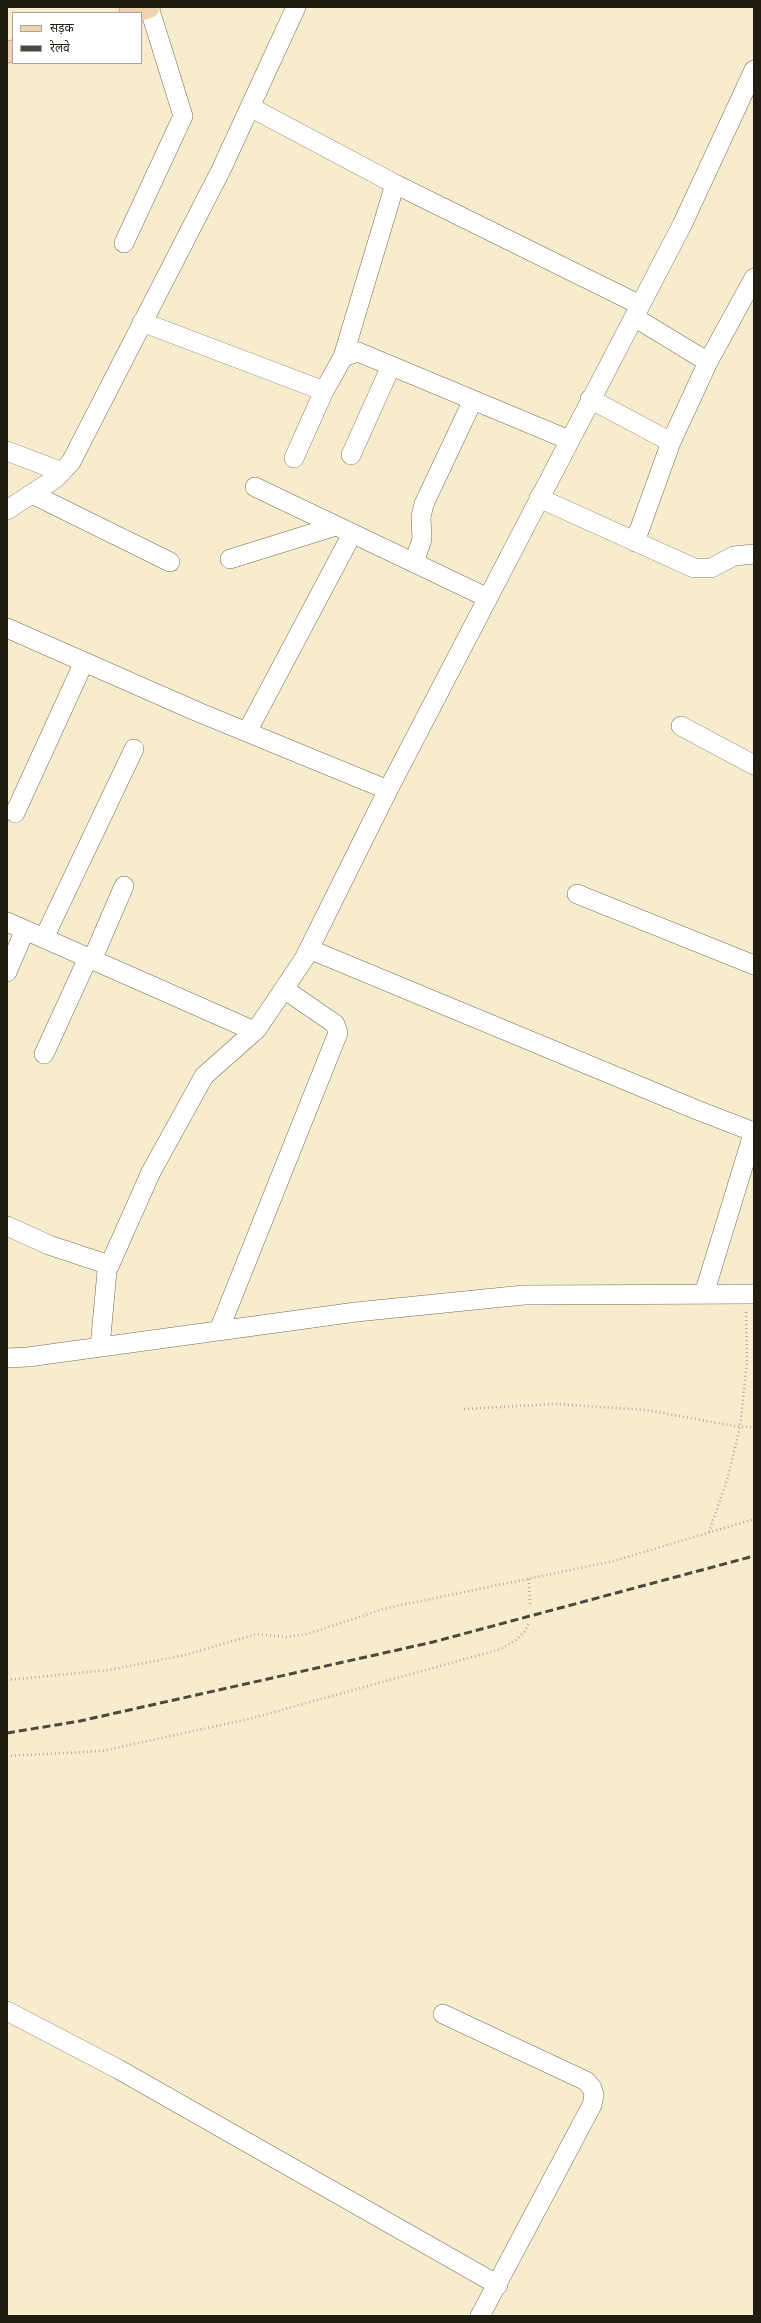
<!DOCTYPE html>
<meta charset="utf-8">
<style>
body{margin:0}
#map{position:relative;width:761px;height:2323px;overflow:hidden;background:#f8ecce;font-family:"PT Sans","Noto Sans Devanagari",sans-serif}
canvas{display:block}
.frame{position:absolute;inset:0;border:8px solid #201c11;pointer-events:none}
.legend{position:absolute;left:12px;top:12px;width:130px;height:52px;box-sizing:border-box;background:#fff;border:1px solid #a6a4a0;margin:0;padding:5px 7px;list-style:none;font-size:12px;color:#201c11}
.legend li{display:flex;align-items:center;gap:8px;height:20px}
.legend b{width:20px;border:1px solid #a6a4a0}
</style>
<div id="map">
<canvas width="761" height="2323"></canvas>
<div class="frame"></div>
<ul class="legend">
<li><b style="height:5px;background:#f1d2ae"></b>सड़क</li>
<li><b style="height:5px;background:#4d4839"></b>रेलवे</li>
</ul>
</div>
<script>
const ctx = document.querySelector('canvas').getContext('2d');
ctx.lineJoin = 'round';
const shape = rows => new Path2D(rows.map(r => 'M' + r).join(''));
function strokePath(path, color, width, dash) { ctx.strokeStyle = color; ctx.lineWidth = width; ctx.lineCap = dash ? 'butt' : 'round'; ctx.setLineDash(dash || []); ctx.stroke(path); }
const path = shape([
 [464,1409,555,1404,646,1410,740,1427,754,1427],
 [709,1532,727,1480,740,1427,747,1361,746,1311],
 [529,1579,530,1606],
 [7,1680,109,1670,185,1655,257,1634,287,1637,307,1634,387,1608,614,1561,754,1519],
 [7,1756,102,1751,253,1718,501,1649,516,1640,525,1631,529,1623]
]);
const minor = shape([
 [250,107,395,184,640,305],
 [124,243,183,116,149,7],
 [634,317,708,362],
 [142,322,324,391],
 [343,357,395,184],
 [590,399,671,442],
 [7,451,62,472],
 [351,455,391,366],
 [294,458,324,391,343,357,358,352,569,440],
 [255,487,488,598],
 [32,494,170,562],
 [539,498,694,568,711,568,734,556,754,554],
 [7,510,56,478,71,462,221,170,296,7],
 [635,542,671,442,708,362,754,278],
 [230,559,336,526],
 [414,563,422,539,421,517,424,504,473,400],
 [7,628,198,712,388,790],
 [681,726,754,765],
 [247,732,352,534],
 [15,813,84,662],
 [577,894,754,965],
 [7,922,254,1031],
 [44,938,134,749],
 [309,949,697,1110,754,1132],
 [92,960,124,886],
 [7,972,25,930],
 [44,1054,88,958],
 [7,1226,49,1245,109,1265],
 [704,1294,754,1131],
 [219,1330,338,1033,335,1024,284,989],
 [100,1347,107,1271,151,1172,204,1076,257,1029,304,959,388,790,682,225,754,70],
 [7,1358,28,1357,356,1312,524,1295,754,1294],
 [7,2011,118,2069,498,2285],
 [443,2014,586,2081,592,2088,594,2095,592,2105,480,2316]
]);
const major = shape([
 [130,13,149,7],
 [7,52,13,51]
]);
const rail = shape([
 [7,1733,80,1721,433,1642,754,1556]
]);
strokePath(minor, '#776c51', 20);
strokePath(major, '#a17f54', 23);
strokePath(path, '#b7ad95', 2.5, [1, 3]);
strokePath(minor, '#fff', 19);
strokePath(major, '#f1d2ae', 22);
strokePath(rail, '#4d4839', 3, [8, 4]);
</script>
